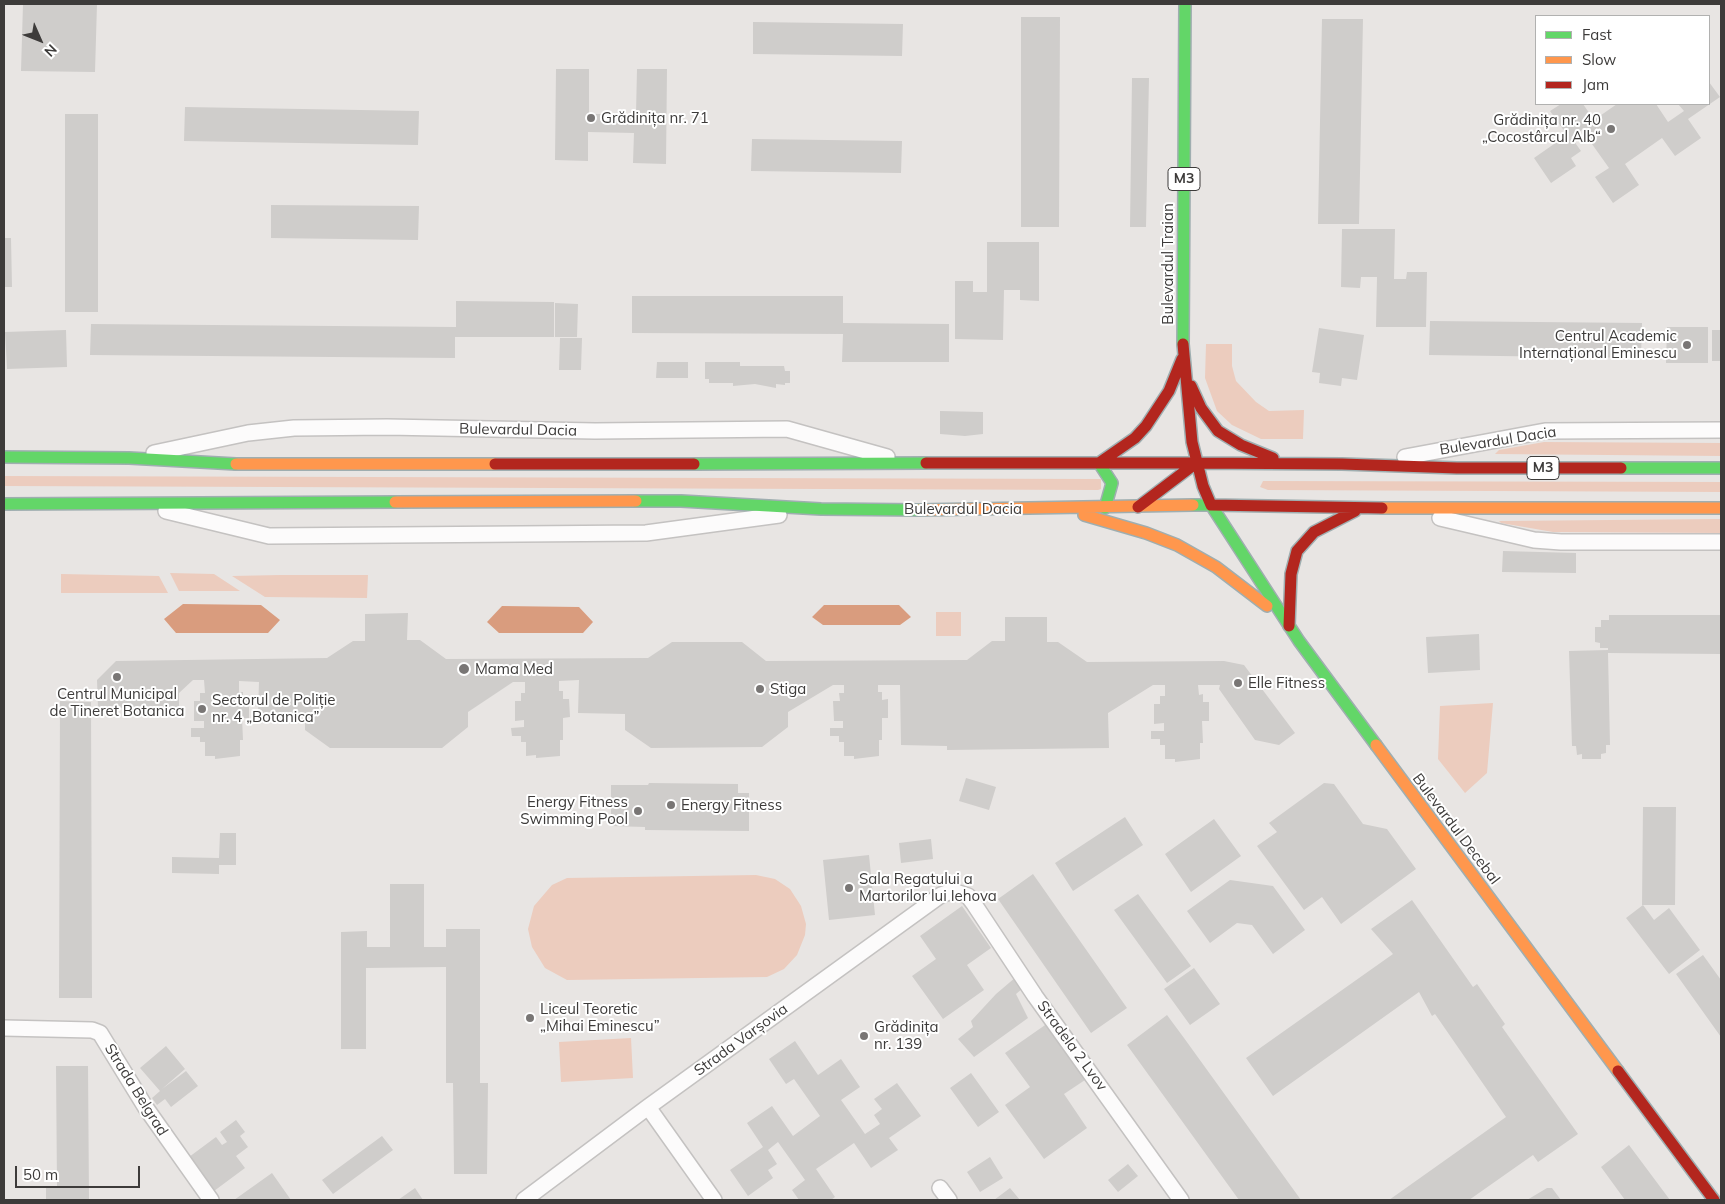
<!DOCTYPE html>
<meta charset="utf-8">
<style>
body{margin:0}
#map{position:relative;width:1725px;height:1204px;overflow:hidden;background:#e8e5e3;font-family:Mulish,sans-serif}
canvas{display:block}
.frame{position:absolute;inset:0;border:5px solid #3d3b3a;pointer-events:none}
.legend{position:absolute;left:1535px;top:15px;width:175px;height:90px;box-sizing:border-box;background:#fff;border:1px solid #b1b1b0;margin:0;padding:6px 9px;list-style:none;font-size:15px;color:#3d3b3a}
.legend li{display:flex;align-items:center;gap:10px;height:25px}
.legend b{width:25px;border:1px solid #b1b1b0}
.north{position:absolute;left:15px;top:15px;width:50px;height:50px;-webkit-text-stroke:4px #fff;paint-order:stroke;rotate:134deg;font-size:14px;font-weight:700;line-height:20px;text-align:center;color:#3d3b3a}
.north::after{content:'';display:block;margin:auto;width:18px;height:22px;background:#3d3b3a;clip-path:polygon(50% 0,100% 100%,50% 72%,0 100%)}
.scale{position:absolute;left:15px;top:1166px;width:125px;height:22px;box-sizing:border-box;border:2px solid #3d3b3a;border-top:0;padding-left:6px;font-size:15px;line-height:18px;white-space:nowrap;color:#3d3b3a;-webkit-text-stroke:4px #fff;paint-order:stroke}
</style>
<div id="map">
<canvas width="1725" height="1204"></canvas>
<div class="frame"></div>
<ul class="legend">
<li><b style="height:6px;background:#63d668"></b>Fast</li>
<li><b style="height:6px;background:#ff974d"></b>Slow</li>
<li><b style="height:6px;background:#b3261e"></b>Jam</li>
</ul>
<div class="north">N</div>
<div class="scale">50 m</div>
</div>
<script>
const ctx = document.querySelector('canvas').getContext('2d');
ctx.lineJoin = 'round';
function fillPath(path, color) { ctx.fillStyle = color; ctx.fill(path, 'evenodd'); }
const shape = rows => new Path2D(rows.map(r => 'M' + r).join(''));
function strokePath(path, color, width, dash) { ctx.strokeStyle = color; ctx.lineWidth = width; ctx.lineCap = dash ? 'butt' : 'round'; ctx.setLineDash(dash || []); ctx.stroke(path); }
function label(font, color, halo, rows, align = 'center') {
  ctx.font = font + ' Mulish,sans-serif'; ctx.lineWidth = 4; ctx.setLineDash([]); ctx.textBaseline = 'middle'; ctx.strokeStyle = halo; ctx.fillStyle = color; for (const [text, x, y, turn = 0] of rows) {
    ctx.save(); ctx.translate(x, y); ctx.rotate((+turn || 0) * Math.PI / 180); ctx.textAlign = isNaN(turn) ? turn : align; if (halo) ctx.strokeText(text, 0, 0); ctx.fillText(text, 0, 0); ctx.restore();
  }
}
const green = shape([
 [1206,344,1232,344,1232,366,1236,381,1256,402,1269,411,1304,410,1303,439,1261,439,1232,425,1217,411,1205,378],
 [1544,442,1721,443,1721,456,1495,454,1499,450],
 [4,476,1101,479,1101,489,1098,490,4,486],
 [1263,481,1721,482,1721,492,1268,490,1260,487],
 [1721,519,1721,533,1553,532,1501,523,1499,521],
 [170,573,214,574,240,591,179,591],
 [61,574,159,576,168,593,61,593],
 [280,575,368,575,367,598,265,597,232,576],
 [936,612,961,612,961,636,936,636],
 [1493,703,1487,773,1465,793,1438,759,1440,706],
 [756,875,775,879,790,889,801,906,806,924,805,935,797,955,784,969,767,977,567,980,545,968,532,947,528,929,534,906,552,885,567,878],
 [631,1038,633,1078,561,1082,559,1042]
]);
const water = shape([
 [183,604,261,605,280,620,268,633,176,633,164,619],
 [824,605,899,605,911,617,900,625,823,625,812,617],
 [502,606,579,607,593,622,583,633,499,633,487,622]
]);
const building = shape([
 [23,4,97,4,95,72,21,71],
 [1021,17,1060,17,1059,227,1021,227],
 [1322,19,1363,19,1359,224,1318,224],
 [753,22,903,24,902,56,753,54],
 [556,69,589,69,589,114,636,114,637,69,667,69,666,164,633,163,634,133,588,132,588,161,555,160],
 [1132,78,1149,78,1146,227,1130,227],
 [1709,82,1720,97,1688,119,1701,138,1675,156,1662,138,1625,164,1639,185,1613,203,1595,177,1609,168,1582,130,1571,137,1581,151,1571,158,1576,166,1551,183,1534,158,1567,135,1550,111,1561,104,1583,104,1594,120,1617,104,1656,104,1668,122,1684,111,1678,104,1709,104],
 [185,107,419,111,418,145,184,141],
 [65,114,98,114,98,312,65,312],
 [752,139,902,141,901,173,751,171],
 [271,205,419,206,418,240,271,238],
 [1342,229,1395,229,1394,279,1406,279,1407,272,1427,272,1426,327,1376,327,1377,277,1361,277,1360,288,1341,287],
 [4,238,11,238,12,287,4,287],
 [987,242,1039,242,1039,301,1020,300,1020,290,1004,290,1003,340,955,339,955,281,973,281,973,292,987,292],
 [632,296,843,296,843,323,949,324,949,362,842,362,843,334,632,333],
 [456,301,554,302,554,337,455,337,455,358,90,355,91,324,456,327],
 [555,303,578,304,577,337,555,337],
 [1430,321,1642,323,1641,358,1429,355],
 [1667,327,1708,327,1708,363,1666,363],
 [1319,328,1364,335,1357,380,1342,378,1341,386,1319,383,1320,373,1312,372],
 [66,330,67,367,7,369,5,332],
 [1712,330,1721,330,1721,361,1712,361],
 [560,338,582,338,581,370,559,370],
 [657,362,688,362,688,378,656,378],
 [705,362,740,362,740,366,784,366,785,371,790,371,790,383,785,383,785,385,776,384,776,388,755,384,733,386,733,383,709,383,709,379,705,379],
 [940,411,983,412,983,434,965,436,940,434],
 [1503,551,1576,553,1576,573,1502,572],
 [408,613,407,640,420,640,446,659,648,658,672,642,742,642,766,661,967,660,992,641,1005,641,1005,617,1047,617,1047,642,1058,642,1087,662,1224,661,1244,665,1295,733,1279,745,1255,740,1219,689,1220,685,1198,685,1199,695,1203,694,1203,702,1209,702,1209,721,1202,721,1203,743,1200,743,1200,759,1175,762,1175,759,1165,759,1165,745,1160,745,1160,739,1151,739,1151,731,1164,731,1164,723,1154,724,1154,704,1160,704,1160,696,1165,696,1165,685,1153,685,1108,713,1109,748,947,750,947,746,901,745,900,685,878,685,878,692,882,692,882,700,888,699,888,718,882,718,882,740,879,740,879,756,854,759,854,756,844,756,844,742,839,742,839,736,830,736,830,728,843,728,843,721,834,721,833,701,840,701,839,693,844,693,844,685,833,685,788,712,788,727,762,747,651,748,625,730,625,714,578,713,579,680,559,681,559,691,563,691,563,699,569,699,570,717,563,718,563,740,560,740,560,756,536,758,536,755,526,756,526,742,521,742,521,736,512,736,511,728,524,727,524,720,515,721,515,701,521,701,521,693,525,693,525,682,513,682,468,712,468,727,442,748,330,748,305,730,305,715,258,713,259,682,239,681,239,692,243,692,243,700,249,700,249,718,242,718,243,740,240,740,240,756,215,759,215,756,205,756,205,742,200,742,200,737,191,737,191,728,204,728,204,721,194,721,194,701,200,701,200,693,205,693,204,680,193,680,179,693,179,707,98,708,97,680,116,661,327,658,353,641,365,641,365,614],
 [1609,615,1721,615,1721,654,1608,653,1610,745,1606,745,1606,753,1601,754,1601,759,1582,759,1582,754,1577,755,1576,746,1572,746,1569,651,1608,650,1608,648,1600,648,1600,643,1595,642,1595,627,1601,627,1601,620,1609,620],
 [1479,634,1480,670,1428,673,1426,637],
 [60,701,91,702,92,998,59,998],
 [966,778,996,787,989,810,959,801],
 [649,783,738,784,738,793,749,793,749,831,645,830,645,827,611,826,611,785,648,785],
 [1324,783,1334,784,1363,824,1387,829,1416,869,1341,924,1322,897,1304,910,1257,846,1277,832,1269,823],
 [1643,807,1676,807,1675,905,1642,905],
 [1125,817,1143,845,1073,891,1055,863],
 [1214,819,1241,856,1191,892,1165,854],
 [220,833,236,833,236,865,219,865,219,874,172,873,172,857,219,858],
 [931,839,933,859,901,863,899,843],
 [869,855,875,915,829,920,823,860],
 [1033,874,1127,1008,1091,1033,998,899],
 [1230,880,1273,886,1305,930,1273,954,1252,925,1237,923,1210,943,1187,911],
 [390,884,424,884,424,947,446,947,446,929,480,929,480,1083,488,1083,487,1174,454,1174,453,1083,446,1083,446,967,366,968,366,1049,341,1049,341,932,367,931,367,947,390,947],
 [1138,894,1191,966,1167,983,1114,910],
 [1412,900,1473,987,1477,984,1505,1024,1502,1027,1578,1134,1538,1162,1533,1155,1469,1200,1389,1200,1506,1117,1435,1014,1432,1016,1419,992,1273,1096,1246,1058,1393,954,1371,929],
 [1643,905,1654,920,1669,908,1700,950,1669,974,1626,918],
 [962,906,991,948,967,965,984,990,943,1019,912,976,936,959,920,936],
 [1703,955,1721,980,1721,1037,1676,974],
 [1194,968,1220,1004,1190,1025,1164,989],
 [1016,977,1023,988,1016,994,1028,1018,974,1057,958,1039,973,1027,971,1021,996,994],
 [1167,1015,1184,1038,1301,1200,1239,1200,1127,1045],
 [1048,1023,1088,1078,1064,1094,1087,1128,1044,1159,1005,1105,1030,1087,1005,1053],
 [795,1041,818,1075,841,1059,860,1087,841,1100,865,1134,880,1124,874,1115,882,1109,874,1099,897,1083,921,1116,889,1138,898,1150,871,1168,854,1143,816,1169,835,1197,831,1200,799,1200,792,1190,805,1180,778,1142,768,1150,777,1164,768,1170,773,1178,748,1196,730,1170,763,1147,747,1123,772,1106,793,1136,820,1116,794,1079,786,1084,769,1059],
 [166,1046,185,1069,162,1089,186,1071,198,1086,171,1107,165,1099,157,1105,152,1098,160,1091,140,1068],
 [56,1066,88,1066,89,1200,46,1200,46,1187,57,1187],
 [971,1073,999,1112,978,1127,950,1088],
 [236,1120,245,1132,240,1136,248,1147,236,1156,245,1168,214,1191,189,1157,216,1137,222,1145,227,1142,220,1132],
 [382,1136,393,1150,333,1194,322,1180],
 [1629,1145,1670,1200,1625,1200,1601,1167],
 [990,1157,1003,1178,980,1192,967,1172],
 [1128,1164,1138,1176,1118,1192,1108,1180],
 [272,1173,291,1200,234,1200],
 [415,1188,423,1200,398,1200],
 [1010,1188,1020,1200,994,1200],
 [1547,1188,1552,1188,1561,1200,1527,1200]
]);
const street = shape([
 [154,453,248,433,294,428,387,427,595,431,787,429,887,457],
 [1405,457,1545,431,1721,430],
 [166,511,269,536,646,533,779,515],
 [1440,518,1534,540,1561,542,1721,542],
 [4,1028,92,1030,100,1033,146,1108,211,1200],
 [648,1107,714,1200],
 [940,1188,949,1200],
 [524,1200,648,1107,941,895,952,891,968,896,974,904,1035,996,1181,1200]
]);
const fast = shape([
 [1183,344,1185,4],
 [4,457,129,458,236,464],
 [1099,463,1112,483,1105,508],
 [694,464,926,463],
 [1621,468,1721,468],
 [636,501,681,501,821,509,919,510],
 [4,504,395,502],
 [1193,505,1211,505,1299,641,1376,745]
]);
const slow = shape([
 [236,464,495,464],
 [395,502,636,501],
 [1382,508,1721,508],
 [919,510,1193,505],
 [1084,515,1146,533,1177,545,1216,567,1267,606],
 [1376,745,1618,1071]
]);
const jam = shape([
 [1183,344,1192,442,1203,486,1211,505,1382,508],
 [1191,386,1201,408,1218,431,1241,445,1273,458],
 [926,463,1196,463],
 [1099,463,1135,438,1146,426,1169,391,1182,359],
 [1196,463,1342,464,1457,468,1621,468],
 [495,464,694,464],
 [1138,507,1196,463],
 [1289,626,1291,574,1297,551,1314,532,1355,511],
 [1618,1071,1714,1200]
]);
const markers = [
 [591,118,5,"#797675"],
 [1611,129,5,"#797675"],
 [1687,345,5,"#797675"],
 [464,669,6,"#797675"],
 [117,677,5,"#797675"],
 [1238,683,5,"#797675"],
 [760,689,5,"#797675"],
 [202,709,5,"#797675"],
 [671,805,5,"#797675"],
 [638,811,5,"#797675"],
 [849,888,5,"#797675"],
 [530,1018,5,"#797675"],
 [864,1036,5,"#797675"]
];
const shields = [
 [1184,179,32],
 [1543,468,32]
];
const shieldNames = [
 ["M3",1184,179],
 ["M3",1543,468]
];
const poiNames = [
 ["Grădinița nr. 71",601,118],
 ["Grădinița nr. 40",1601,120,"right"],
 ["„Cocostârcul Alb“",1601,137,"right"],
 ["Centrul Academic",1677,336,"right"],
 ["Internațional Eminescu",1677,353,"right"],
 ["Mama Med",475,669],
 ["Elle Fitness",1248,683],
 ["Stiga",770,689],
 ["Centrul Municipal",117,694,"center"],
 ["de Tineret Botanica",117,711,"center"],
 ["Sectorul de Poliție",212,700],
 ["nr. 4 „Botanica”",212,717],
 ["Energy Fitness",628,802,"right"],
 ["Swimming Pool",628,819,"right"],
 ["Energy Fitness",681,805],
 ["Sala Regatului a",859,879],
 ["Martorilor lui Iehova",859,896],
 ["Liceul Teoretic",540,1009],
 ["„Mihai Eminescu”",540,1026],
 ["Grădinița",874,1027],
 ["nr. 139",874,1044]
];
const streetNames = [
 ["Bulevardul Traian",1168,264,-90],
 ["Bulevardul Dacia",518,430,1],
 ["Bulevardul Dacia",1498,441,-9],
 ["Bulevardul Dacia",963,509],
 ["Bulevardul Decebal",1456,829,53],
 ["Strada Varșovia",741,1040,-36],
 ["Stradela 2 Lvov",1072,1046,54],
 ["Strada Belgrad",136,1090,58]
];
fillPath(green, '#ecccbe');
fillPath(water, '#d99c7e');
fillPath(building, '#cfcdcb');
strokePath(street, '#c4c2c1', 18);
strokePath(fast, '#9faeb0', 14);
strokePath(slow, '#9faeb0', 14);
strokePath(jam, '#9faeb0', 14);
strokePath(street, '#fcfbfb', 15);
strokePath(fast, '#63d668', 11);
strokePath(slow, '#ff974d', 11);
strokePath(jam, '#b3261e', 11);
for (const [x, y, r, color] of markers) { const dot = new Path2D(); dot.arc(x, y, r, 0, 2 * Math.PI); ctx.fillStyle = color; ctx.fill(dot); strokePath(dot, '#fff', 2); }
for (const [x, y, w] of shields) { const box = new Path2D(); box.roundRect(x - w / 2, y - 11.5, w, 23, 4); ctx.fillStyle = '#fff'; ctx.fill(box); strokePath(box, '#3d3b3a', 1); }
label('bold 14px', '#3d3b3a', null, shieldNames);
label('15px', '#3d3b3a', '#fff', poiNames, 'left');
label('15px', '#3d3b3a', '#fff', streetNames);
</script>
